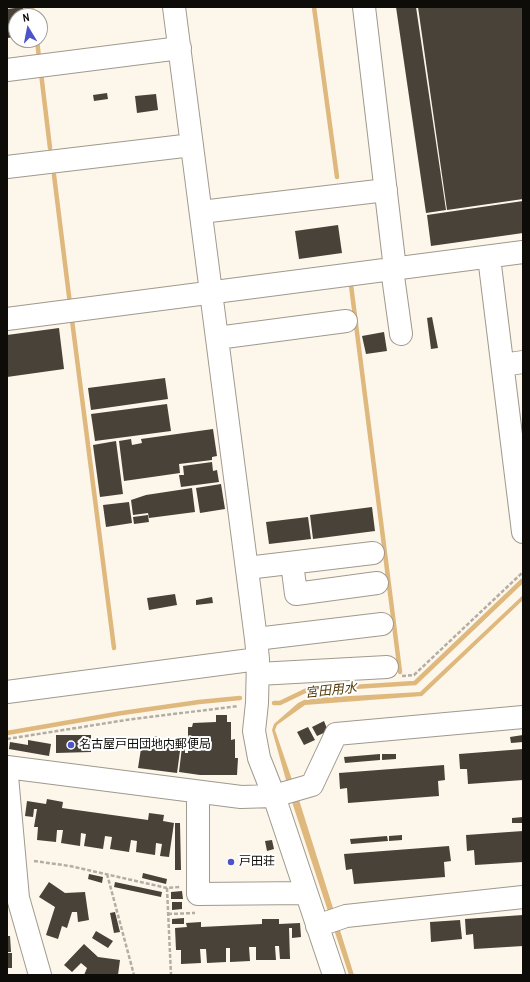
<!DOCTYPE html>
<meta charset="utf-8">
<style>
body{margin:0}
#map{position:relative;width:530px;height:982px;overflow:hidden;background:#fdf6ea;font-family:"Archivo Narrow",sans-serif}
canvas{display:block}
.frame{position:absolute;inset:0;border:8px solid #0e0c08;pointer-events:none}
.north{position:absolute;left:8px;top:8px;width:40px;height:40px;box-sizing:border-box;background:#fff;border:1px solid #9f9e9c;border-radius:50%;rotate:350deg;font-size:11px;font-weight:700;line-height:16px;text-align:center;color:#0e0c08}
.north::after{content:'';display:block;margin:auto;width:14px;height:18px;background:#4d54ca;clip-path:polygon(50% 0,100% 100%,50% 72%,0 100%)}
</style>
<div id="map">
<canvas width="530" height="982"></canvas>
<div class="frame"></div>
<div class="north">N</div>
</div>
<script>
const ctx = document.querySelector('canvas').getContext('2d');
ctx.lineJoin = 'round';
function fillPath(path, color) { ctx.fillStyle = color; ctx.fill(path, 'evenodd'); }
const shape = rows => new Path2D(rows.map(r => 'M' + r).join(''));
function strokePath(path, color, width, dash) { ctx.strokeStyle = color; ctx.lineWidth = width; ctx.lineCap = dash ? 'butt' : 'round'; ctx.setLineDash(dash || []); ctx.stroke(path); }
function label(font, color, halo, rows, align = 'center') {
  ctx.font = font + ' "Archivo Narrow","Noto Sans JP",sans-serif'; ctx.lineWidth = 4; ctx.setLineDash([]); ctx.textBaseline = 'middle'; ctx.strokeStyle = halo; ctx.fillStyle = color; for (const [text, x, y, turn = 0] of rows) {
    ctx.save(); ctx.translate(x, y); ctx.rotate((+turn || 0) * Math.PI / 180); ctx.textAlign = isNaN(turn) ? turn : align; if (halo) ctx.strokeText(text, 0, 0); ctx.fillText(text, 0, 0); ctx.restore();
  }
}
const water = shape([
 [523,595,523,600,422,696,305,705,277,725,275,730,300,803,354,975,349,975,293,805,272,730,274,724,298,703,304,700,316,698,420,692]
]);
const stream = shape([
 [32,7,33,16],
 [314,7,337,177],
 [37,40,39,58],
 [41,73,50,148],
 [54,175,70,304],
 [351,285,400,672],
 [72,320,114,648],
 [274,703,280,703,307,690,415,683,522,581],
 [7,733,122,713,199,702,240,698]
]);
const building = shape([
 [23,7,24,16,16,16,16,37,7,38,7,9],
 [396,7,416,7,446,210,426,213],
 [418,7,523,7,523,199,447,210],
 [107,93,108,99,94,101,93,95],
 [156,94,158,110,137,113,135,96],
 [523,201,523,233,431,246,427,215],
 [338,225,342,253,299,259,295,231],
 [432,317,438,348,431,349,427,318],
 [59,328,64,369,7,377,7,335],
 [384,332,387,351,366,354,362,336],
 [165,378,168,399,91,410,88,388],
 [167,404,171,431,95,441,91,414],
 [213,429,217,456,212,457,212,460,179,464,180,473,124,481,119,441,131,439,132,445,142,443,141,439],
 [116,441,123,494,100,497,93,445],
 [212,462,213,471,217,470,219,482,181,487,179,475,184,475,183,466],
 [221,484,225,509,200,513,196,488],
 [192,488,195,512,149,518,148,513,133,515,131,500,146,495],
 [129,502,132,523,106,527,103,505],
 [372,507,375,531,313,539,310,515],
 [148,515,149,522,134,524,133,517],
 [308,517,311,539,269,544,266,522],
 [175,594,177,605,149,610,147,598],
 [212,597,213,603,196,605,196,600],
 [216,715,227,715,227,722,231,722,231,740,235,739,235,758,238,758,237,775,200,775,179,772,182,747,185,747,185,753,188,753,188,727,192,727,193,723,216,722],
 [324,721,328,731,317,736,312,727],
 [308,727,315,740,304,745,297,732],
 [56,735,91,735,91,752,56,753],
 [523,735,523,742,511,743,510,737],
 [153,736,158,737,157,744,178,747,178,751,180,751,177,773,138,768,142,742,152,743],
 [28,740,51,744,49,756,9,749,10,742,28,745],
 [523,749,523,780,468,784,467,769,460,769,459,754],
 [380,754,380,760,345,763,344,757],
 [382,754,396,754,396,759,382,760],
 [444,765,445,780,438,781,439,796,348,803,347,788,340,789,339,773],
 [47,799,63,802,62,808,148,820,149,813,164,815,163,821,174,823,169,857,160,856,162,844,156,843,155,855,136,852,137,841,131,840,129,852,110,849,112,837,105,836,103,849,84,846,86,834,81,833,80,846,61,843,63,830,57,830,56,842,37,840,38,827,34,827,37,809,34,809,33,817,25,816,27,801,46,804],
 [523,817,523,823,512,823,512,818],
 [175,823,180,823,181,870,175,870],
 [523,831,523,862,475,865,474,850,467,851,466,835],
 [402,835,402,840,389,841,389,836],
 [387,836,388,841,351,844,350,839],
 [272,840,274,849,267,851,265,841],
 [449,846,451,861,444,862,445,877,354,884,352,869,346,870,344,854],
 [143,873,167,879,166,884,142,878],
 [89,874,103,877,102,883,88,879],
 [49,882,65,893,85,892,89,920,78,922,77,912,72,912,67,928,62,926,58,939,46,935,55,907,39,897],
 [115,882,162,892,161,897,114,887],
 [182,891,183,899,171,899,171,892],
 [172,902,182,902,182,909,172,910],
 [115,912,120,932,114,933,110,913],
 [523,915,523,946,474,949,473,934,466,935,465,919],
 [184,918,184,924,172,924,172,919],
 [262,919,279,919,279,924,300,923,301,937,292,938,292,928,289,928,290,959,280,959,279,946,275,946,276,960,256,960,256,947,249,947,250,961,230,962,230,948,226,948,226,962,207,963,206,949,200,949,201,963,181,964,181,950,176,950,175,928,187,927,186,923,201,922,201,927,262,924],
 [460,920,462,939,431,942,430,922],
 [96,931,113,941,108,948,92,938],
 [7,936,10,936,11,952,7,952],
 [84,944,98,957,120,960,118,975,101,974,84,975,87,968,81,963,72,972,64,965],
 [7,953,12,953,12,968,7,968]
]);
const path = shape([
 [402,676,414,675,523,572],
 [7,739,126,720,238,706],
 [34,861,70,866,167,888,180,887],
 [107,874,134,975],
 [167,888,171,975],
 [168,914,195,913]
]);
const minor = shape([
 [174,7,256,639,258,659,257,703,254,731,259,758,274,796,334,975],
 [364,7,395,269],
 [7,70,180,48],
 [7,167,192,145],
 [201,212,386,190],
 [489,257,523,532],
 [392,269,401,334],
 [7,319,523,252],
 [217,338,346,321],
 [503,365,523,362],
 [292,563,296,594,377,583],
 [247,568,373,553],
 [256,639,382,624],
 [258,674,387,667],
 [7,692,258,659],
 [7,767,241,797,274,796,312,785,336,734,523,717],
 [7,776,18,898,40,975],
 [198,792,198,894,306,893],
 [317,926,346,916,523,897]
]);
const markers = [
 [71,745,4,"#4d54ca"],
 [231,862,4,"#4d54ca"]
];
const poiNames = [
 ["名古屋戸田団地内郵便局",79,745],
 ["戸田荘",239,862]
];
const waterNames = [
 ["宮田用水",331,691,-6]
];
fillPath(water, '#deb87c');
strokePath(stream, '#deb87c', 4.5);
fillPath(building, '#484238');
strokePath(minor, '#a0998e', 24);
strokePath(path, '#b3ada4', 2.5, [4, 2]);
strokePath(minor, '#fff', 22);
for (const [x, y, r, color] of markers) { const dot = new Path2D(); dot.arc(x, y, r, 0, 2 * Math.PI); ctx.fillStyle = color; ctx.fill(dot); strokePath(dot, '#fff', 1.5); }
label('12px', '#0e0c08', '#fff', poiNames, 'left');
label('italic 13px', '#553c0b', '#fff', waterNames);
</script>
